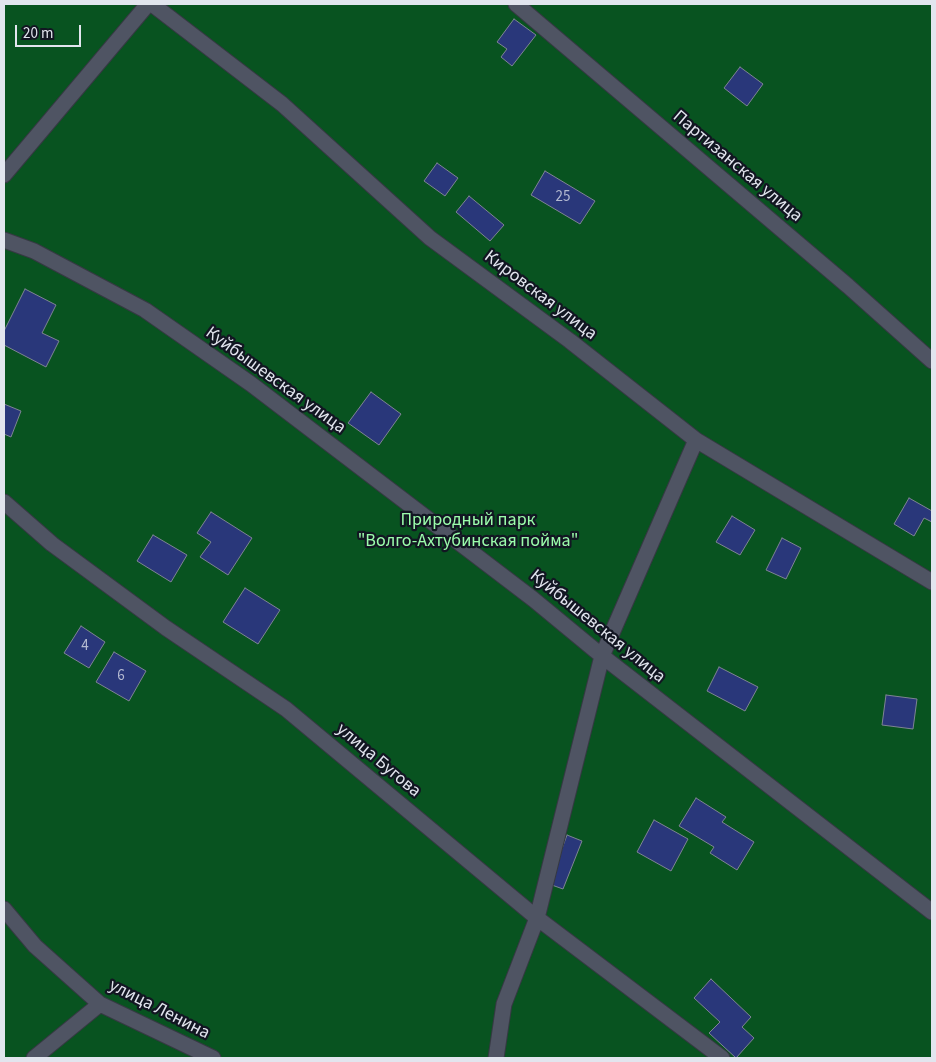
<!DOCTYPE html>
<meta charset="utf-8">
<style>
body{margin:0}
#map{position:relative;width:936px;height:1062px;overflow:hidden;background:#1b1f2b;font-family:"Source Sans 3",sans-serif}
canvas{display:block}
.frame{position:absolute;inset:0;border:5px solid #e2e5ee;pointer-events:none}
.scale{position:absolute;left:15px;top:25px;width:66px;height:22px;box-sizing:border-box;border:2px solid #e2e5ee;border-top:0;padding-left:6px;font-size:15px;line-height:18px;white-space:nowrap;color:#e2e5ee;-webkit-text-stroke:4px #121622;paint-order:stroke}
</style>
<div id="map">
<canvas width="936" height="1062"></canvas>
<div class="frame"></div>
<div class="scale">20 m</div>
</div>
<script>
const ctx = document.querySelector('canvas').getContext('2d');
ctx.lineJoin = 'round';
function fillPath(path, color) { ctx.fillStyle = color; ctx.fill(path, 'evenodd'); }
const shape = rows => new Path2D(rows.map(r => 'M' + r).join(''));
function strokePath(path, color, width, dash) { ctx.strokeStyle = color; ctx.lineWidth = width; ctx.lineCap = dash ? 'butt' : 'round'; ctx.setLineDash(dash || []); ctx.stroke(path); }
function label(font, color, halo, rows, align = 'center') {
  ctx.font = font + ' "Source Sans 3",sans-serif'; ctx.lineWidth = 4.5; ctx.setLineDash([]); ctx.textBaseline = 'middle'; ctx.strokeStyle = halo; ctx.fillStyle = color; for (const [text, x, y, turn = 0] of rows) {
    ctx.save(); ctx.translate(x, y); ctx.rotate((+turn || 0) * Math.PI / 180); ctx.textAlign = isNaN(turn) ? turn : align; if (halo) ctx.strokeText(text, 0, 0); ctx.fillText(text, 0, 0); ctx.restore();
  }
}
const green = shape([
 [4,4,932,4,932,1058,4,1058]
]);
const building = shape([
 [514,19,536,35,512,66,501,57,507,49,497,42,514,19],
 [740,67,763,84,747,106,724,88,740,67],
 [437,163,458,178,445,196,424,181,437,163],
 [545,171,595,201,580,224,531,195,545,171],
 [469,196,504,225,490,241,456,212,469,196],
 [25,289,56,305,42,333,59,341,46,367,4,345,4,331,25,289],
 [371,392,401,414,379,445,348,423,371,392],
 [4,404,21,411,11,437,4,434,4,404],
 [909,498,932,511,932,522,924,518,914,536,894,524,909,498],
 [211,512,252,538,228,575,200,557,211,542,197,533,211,512],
 [732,516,755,530,740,555,716,542,732,516],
 [153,535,187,555,171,582,137,561,153,535],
 [782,538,801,548,786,579,766,570,782,538],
 [245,588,280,610,258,644,223,622,245,588],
 [81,626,105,642,89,668,64,653,81,626],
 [114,652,146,671,129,701,96,682,114,652],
 [719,667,758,687,745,711,707,691,719,667],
 [886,695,917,699,913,729,882,725,886,695],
 [696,798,726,817,722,822,754,842,737,870,710,853,714,847,679,826,696,798],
 [654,820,688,839,671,871,637,852,654,820],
 [567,835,582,841,563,889,549,884,567,835],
 [711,979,751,1017,742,1027,754,1038,736,1058,709,1033,720,1022,694,998,711,979]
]);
const minor = shape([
 [152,4,282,104,430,238,570,341,696,440,932,582],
 [516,4,848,286,932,361],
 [4,175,148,4],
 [4,240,34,251,145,310,251,384,533,599,602,656,932,912],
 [4,502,52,544,166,628,286,709,537,918,722,1058],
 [4,909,35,946,100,1004,213,1058],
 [34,1058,100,1004],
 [496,1058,504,1004,537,918,602,656,696,440]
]);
const numberNames = [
 ["25",563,198],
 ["4",85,647],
 ["6",121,677]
];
const streetNames = [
 ["Партизанская улица",737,167,40],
 ["Кировская улица",540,296,37],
 ["Куйбышевская улица",275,381,36],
 ["Куйбышевская улица",597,627,39],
 ["улица Бугова",378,761,40],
 ["улица Ленина",159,1010,27]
];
const parkNames = [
 ["Природный парк",468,521],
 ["\"Волго-Ахтубинская пойма\"",468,542]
];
fillPath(green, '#085320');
fillPath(building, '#29377a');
strokePath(building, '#7e8493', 1);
strokePath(minor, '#363943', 17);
strokePath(minor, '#4f5463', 15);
label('15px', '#b4bad1', null, numberNames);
label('18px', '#e2e5ee', '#121622', streetNames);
label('18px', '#9bfdab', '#121622', parkNames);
</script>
